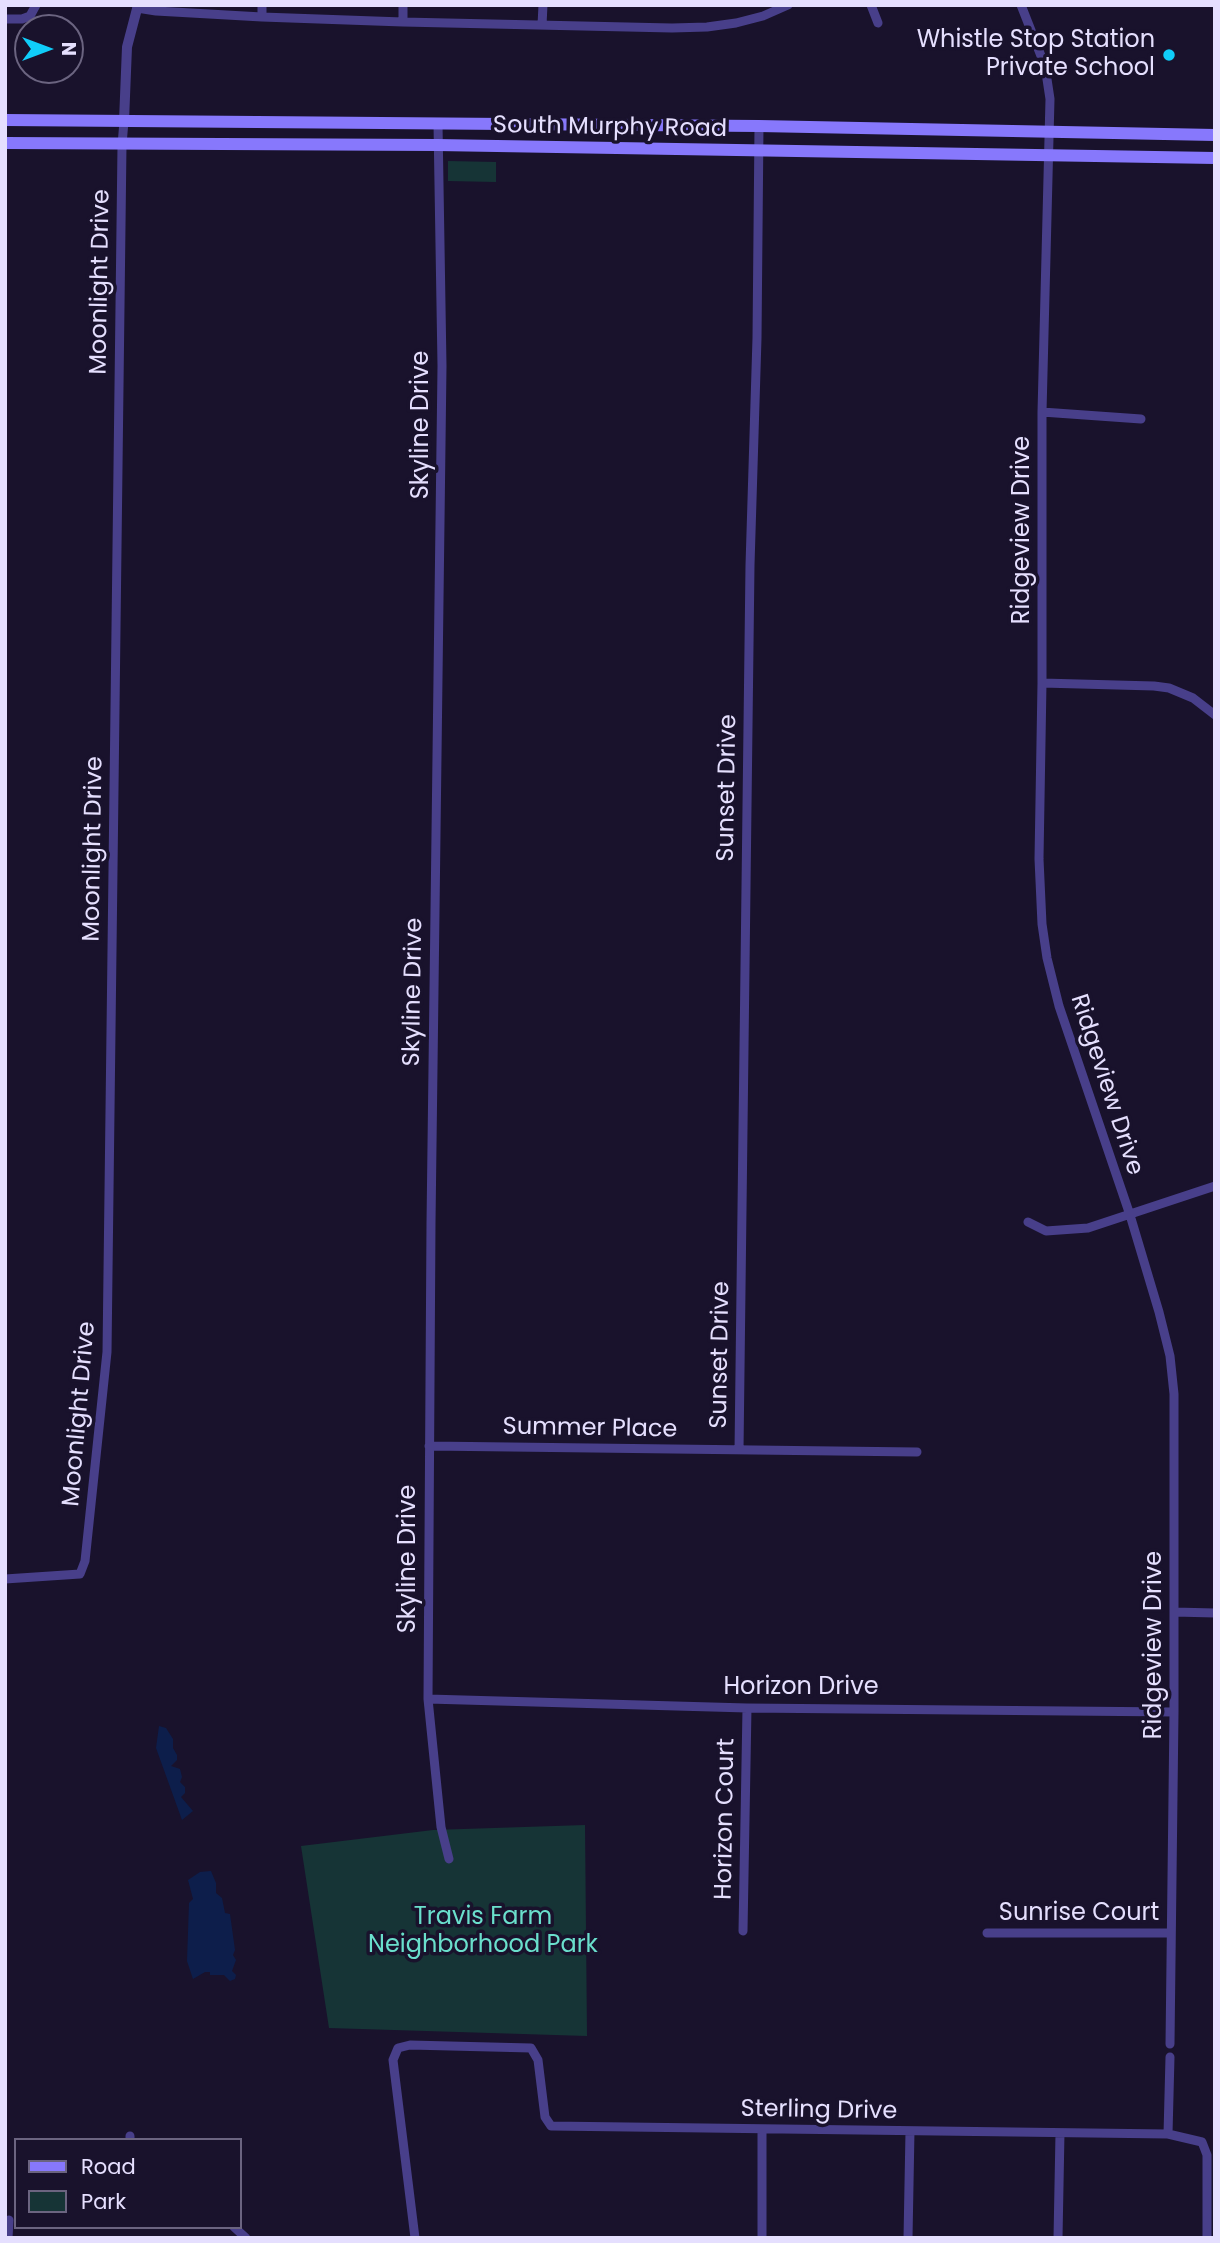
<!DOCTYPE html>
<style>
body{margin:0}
#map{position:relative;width:1220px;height:2243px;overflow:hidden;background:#19122c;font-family:Poppins,sans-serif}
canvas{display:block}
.frame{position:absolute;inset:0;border:7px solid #e5dffe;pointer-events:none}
.legend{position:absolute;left:14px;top:2138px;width:228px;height:91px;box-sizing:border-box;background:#19122c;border:2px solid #6b6480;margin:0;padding:9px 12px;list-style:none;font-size:21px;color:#e5dffe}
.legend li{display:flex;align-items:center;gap:14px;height:35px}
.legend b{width:35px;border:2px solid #6b6480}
.north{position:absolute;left:14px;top:14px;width:70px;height:70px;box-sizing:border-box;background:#19122c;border:2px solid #6b6480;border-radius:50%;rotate:90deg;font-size:19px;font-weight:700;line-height:28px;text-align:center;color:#e5dffe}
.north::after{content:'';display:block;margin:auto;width:24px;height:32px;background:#10cdf9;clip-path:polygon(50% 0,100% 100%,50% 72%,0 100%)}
</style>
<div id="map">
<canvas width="1220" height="2243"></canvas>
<div class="frame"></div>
<ul class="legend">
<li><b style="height:9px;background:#8778fc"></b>Road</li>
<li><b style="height:19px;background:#163436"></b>Park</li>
</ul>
<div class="north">N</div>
</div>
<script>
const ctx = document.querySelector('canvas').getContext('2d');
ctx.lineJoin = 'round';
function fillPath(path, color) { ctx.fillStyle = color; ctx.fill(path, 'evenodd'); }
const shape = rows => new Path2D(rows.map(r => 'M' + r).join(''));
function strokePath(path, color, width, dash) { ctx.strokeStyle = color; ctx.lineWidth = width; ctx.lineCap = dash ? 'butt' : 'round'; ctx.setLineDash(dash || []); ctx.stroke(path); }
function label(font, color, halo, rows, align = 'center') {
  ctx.font = font + ' Poppins,sans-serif'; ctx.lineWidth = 7; ctx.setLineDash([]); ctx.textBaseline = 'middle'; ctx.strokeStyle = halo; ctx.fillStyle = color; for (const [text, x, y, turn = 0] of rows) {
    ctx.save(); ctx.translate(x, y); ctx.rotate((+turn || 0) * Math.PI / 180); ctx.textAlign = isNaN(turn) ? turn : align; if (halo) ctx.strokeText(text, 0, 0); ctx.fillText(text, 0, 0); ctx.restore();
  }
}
const green = shape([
 [448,161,496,162,496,182,448,181],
 [585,1825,587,2036,329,2028,301,1846,433,1830]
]);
const water = shape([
 [159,1726,166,1728,173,1739,173,1748,177,1755,177,1760,171,1766,180,1769,182,1777,180,1782,185,1787,185,1793,181,1797,193,1811,182,1820,156,1748],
 [211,1871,216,1883,216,1893,222,1898,225,1913,230,1914,235,1950,233,1955,236,1960,232,1971,236,1975,235,1979,230,1981,224,1975,210,1975,210,1972,205,1972,193,1979,187,1961,189,1903,193,1899,188,1880,200,1872]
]);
const minor = shape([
 [262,5,262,17],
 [403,5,403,22],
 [871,5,878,23],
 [1021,5,1045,66,1050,99,1042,412,1042,683,1039,859,1042,924,1047,958,1059,1006,1130,1215,1159,1312,1170,1356,1174,1394,1174,1712,1170,2044],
 [137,8,156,11,262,17,403,22,672,28,707,27,736,23,763,16,788,5],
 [5,19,22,19,30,16,36,5],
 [542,25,543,5],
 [438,124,442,366,431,1223,428,1699,441,1827,449,1859],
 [1042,412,1141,419],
 [1042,683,1154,686,1169,688,1193,698,1215,715],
 [1028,1222,1046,1231,1088,1228,1215,1186],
 [429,1446,917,1452],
 [739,1450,750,565,757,338,759,126],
 [5,1579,80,1574,85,1561,107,1352,122,145,124,121],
 [1174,1612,1215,1613],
 [428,1699,747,1708,1174,1712],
 [743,1931,747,1708],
 [987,1933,1171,1933],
 [762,2130,762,2238],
 [1168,2134,1170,2057],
 [130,2136,130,2140],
 [234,2227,246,2238],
 [8,2238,9,2220],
 [415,2238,393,2060,398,2048,410,2045,531,2048,538,2060,545,2117,551,2126,1168,2134,1202,2142,1207,2155,1207,2238],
 [908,2238,910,2131],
 [1058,2238,1060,2133]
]);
const tertiary = shape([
 [124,121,127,47,138,5]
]);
const secondary = shape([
 [5,120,759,126,1215,135],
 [5,143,437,145,1215,158]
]);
const markers = [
 [1169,55,7,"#10cdf9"]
];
const poiNames = [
 ["Whistle Stop Station",1155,41],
 ["Private School",1155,69]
];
const streetNames = [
 ["South Murphy Road",610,128,1],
 ["Moonlight Drive",101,282,-89],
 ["Skyline Drive",422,425,-90],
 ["Ridgeview Drive",1023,530,-90],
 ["Sunset Drive",728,788,-89],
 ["Moonlight Drive",94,849,-89],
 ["Skyline Drive",414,992,-89],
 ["Ridgeview Drive",1106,1085,72],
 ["Sunset Drive",721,1355,-89],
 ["Moonlight Drive",80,1414,-85],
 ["Summer Place",590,1429,1],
 ["Skyline Drive",409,1559,-90],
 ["Ridgeview Drive",1155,1645,-90],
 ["Horizon Drive",801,1688],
 ["Horizon Court",726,1819,-89],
 ["Sunrise Court",1079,1914],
 ["Sterling Drive",819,2111,1]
];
const parkNames = [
 ["Travis Farm",483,1918],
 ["Neighborhood Park",483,1946]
];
fillPath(green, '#163436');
fillPath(water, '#0d1e4b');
strokePath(minor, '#483f8a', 9);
strokePath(tertiary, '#483f8a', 10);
strokePath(secondary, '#8778fc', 12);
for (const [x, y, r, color] of markers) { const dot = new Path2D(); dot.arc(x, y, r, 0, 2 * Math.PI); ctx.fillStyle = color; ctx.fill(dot); strokePath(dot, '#19122c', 2.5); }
label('24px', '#e5dffe', '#19122c', poiNames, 'right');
label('24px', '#e5dffe', '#19122c', streetNames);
label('24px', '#6adfcc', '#19122c', parkNames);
</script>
